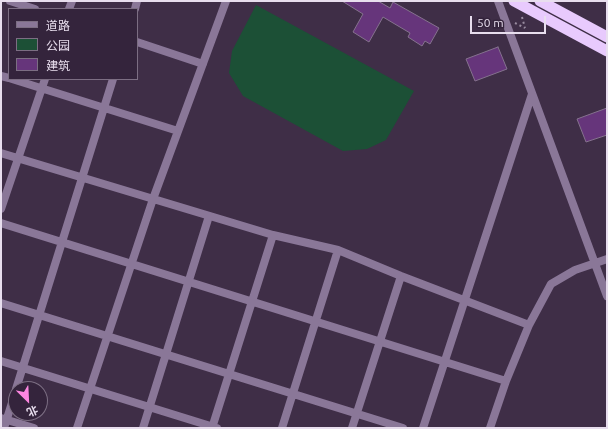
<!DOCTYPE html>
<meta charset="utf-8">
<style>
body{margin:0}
#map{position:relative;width:608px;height:429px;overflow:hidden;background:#3f2e47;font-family:Ubuntu,"Noto Sans SC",sans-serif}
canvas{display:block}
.frame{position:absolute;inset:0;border:2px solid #e8deee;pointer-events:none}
.legend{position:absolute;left:8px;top:8px;width:130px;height:72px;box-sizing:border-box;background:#34243c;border:1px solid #7c6e83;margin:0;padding:5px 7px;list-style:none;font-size:12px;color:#e8deee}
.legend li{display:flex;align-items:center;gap:8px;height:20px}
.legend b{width:20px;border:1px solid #7c6e83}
.north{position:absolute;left:8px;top:381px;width:40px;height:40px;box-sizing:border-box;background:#34243c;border:1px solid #7c6e83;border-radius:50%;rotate:156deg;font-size:11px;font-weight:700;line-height:16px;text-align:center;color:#e8deee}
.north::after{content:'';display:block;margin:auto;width:14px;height:18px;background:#fd86e1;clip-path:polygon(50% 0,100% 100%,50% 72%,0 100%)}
.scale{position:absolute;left:470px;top:16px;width:76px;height:18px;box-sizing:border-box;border:2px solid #e8deee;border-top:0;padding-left:5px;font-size:12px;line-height:14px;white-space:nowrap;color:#e8deee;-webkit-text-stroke:3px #34243c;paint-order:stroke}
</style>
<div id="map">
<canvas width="608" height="429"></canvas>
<div class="frame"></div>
<ul class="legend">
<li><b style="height:5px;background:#8a7798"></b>道路</li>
<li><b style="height:11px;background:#1c5036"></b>公园</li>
<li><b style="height:11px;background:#66357b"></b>建筑</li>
</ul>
<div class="north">北</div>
<div class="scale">50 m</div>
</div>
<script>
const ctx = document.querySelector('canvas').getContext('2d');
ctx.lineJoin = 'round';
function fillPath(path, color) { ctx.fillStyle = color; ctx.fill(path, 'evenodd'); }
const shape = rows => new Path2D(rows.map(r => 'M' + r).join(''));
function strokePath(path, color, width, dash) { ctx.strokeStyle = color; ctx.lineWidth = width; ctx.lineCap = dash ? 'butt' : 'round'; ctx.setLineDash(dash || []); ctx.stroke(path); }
const green = shape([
 [256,5,414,91,386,140,367,149,343,151,243,96,229,73,232,51]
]);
const building = shape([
 [342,1,378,1,390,8,393,2,439,28,430,44,425,41,422,46,408,37,410,33,383,17,369,42,353,32,363,14,342,1],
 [498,47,507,69,475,81,466,59,498,47],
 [607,108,607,135,586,142,577,119,607,108]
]);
const path = shape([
 [522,17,525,28],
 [515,23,525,28]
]);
const minor = shape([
 [10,1,35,9],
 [498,1,607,296],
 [69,9,72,1],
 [135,9,137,1],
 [137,42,203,64],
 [1,76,9,78],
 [12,79,178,131],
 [1,153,273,235,338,250,401,276,529,325],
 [1,209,45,79],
 [1,223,506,381,529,325,551,284,575,270,607,259],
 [1,303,403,428],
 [1,361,217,428],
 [16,389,113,79],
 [1,418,34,428],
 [4,428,16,390],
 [77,428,153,199,226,1],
 [143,428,209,216],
 [212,428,273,235],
 [282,428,338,250],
 [352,428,401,276],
 [423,428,532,94],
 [490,428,506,381]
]);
const trunk = shape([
 [514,1,607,51],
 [540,1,607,37]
]);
fillPath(green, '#1c5036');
fillPath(building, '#66357b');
strokePath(building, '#85728e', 1);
strokePath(path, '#998ca0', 2, [2, 3]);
strokePath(minor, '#8a7798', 8);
strokePath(trunk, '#e8cafd', 11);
</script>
